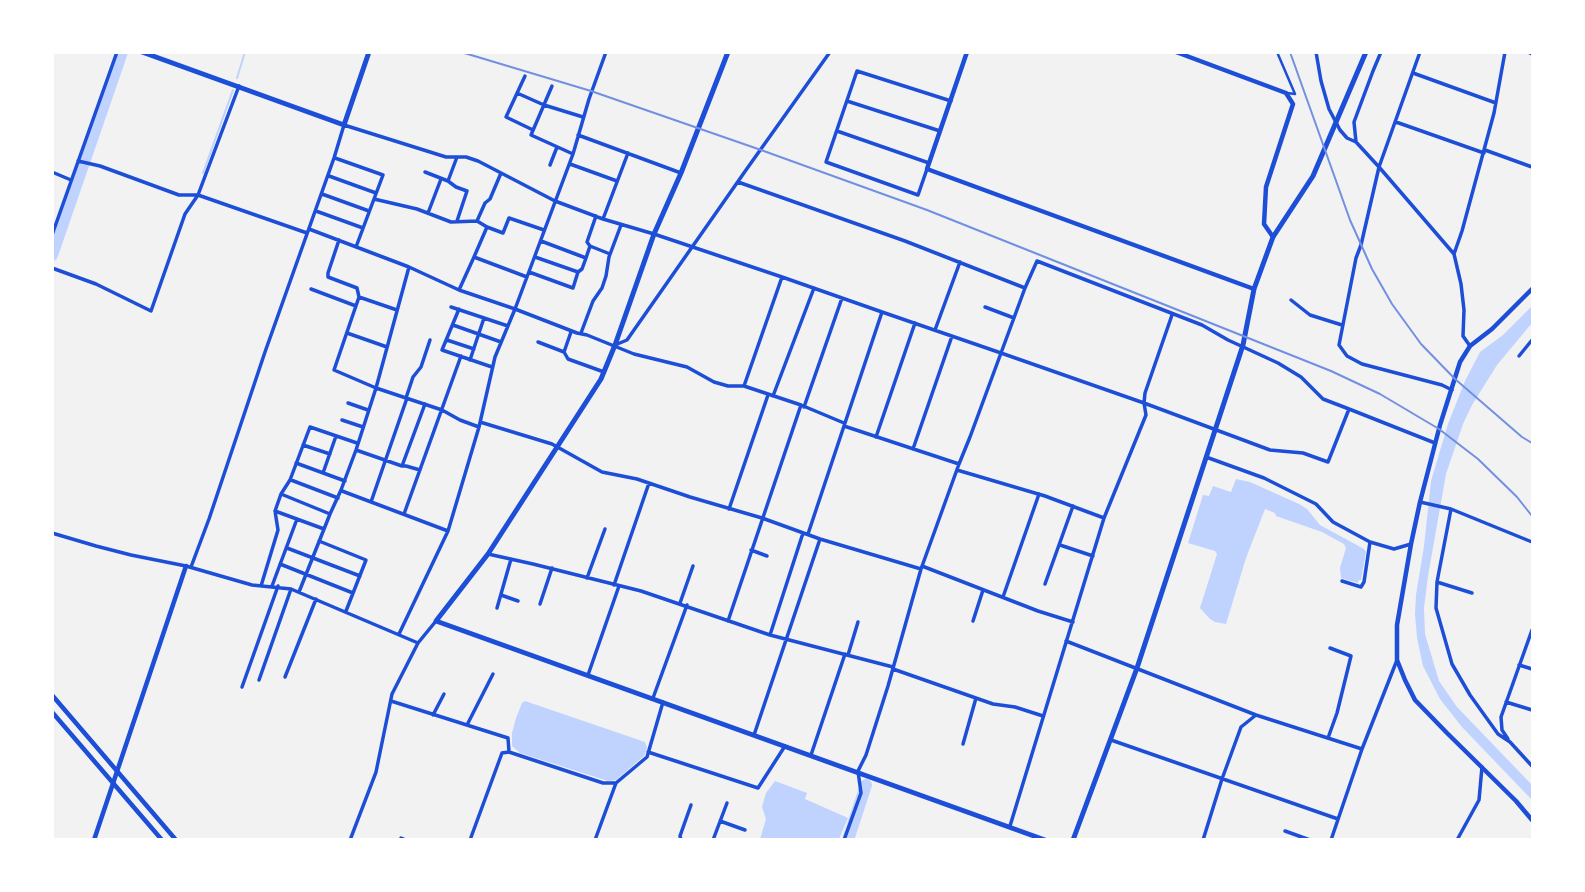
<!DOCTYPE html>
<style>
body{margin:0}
#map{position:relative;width:1585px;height:892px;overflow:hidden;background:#f2f2f2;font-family:Raleway,sans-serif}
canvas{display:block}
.frame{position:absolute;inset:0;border:54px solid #fff;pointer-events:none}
</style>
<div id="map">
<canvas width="1585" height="892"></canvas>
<div class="frame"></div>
</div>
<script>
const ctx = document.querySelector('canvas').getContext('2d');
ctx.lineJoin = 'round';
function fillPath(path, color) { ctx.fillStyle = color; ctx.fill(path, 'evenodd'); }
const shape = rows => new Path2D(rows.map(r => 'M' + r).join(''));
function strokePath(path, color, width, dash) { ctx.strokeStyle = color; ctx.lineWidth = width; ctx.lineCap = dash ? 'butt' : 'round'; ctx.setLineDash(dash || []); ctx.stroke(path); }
const water = shape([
 [1532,306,1532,323,1497,365,1472,405,1463,424,1446,474,1428,576,1424,608,1425,634,1439,681,1457,707,1532,785,1532,800,1462,727,1440,699,1423,666,1417,638,1415,614,1416,595,1424,546,1431,481,1448,424,1465,381,1480,352,1503,335],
 [1236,479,1250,482,1299,504,1307,509,1320,525,1364,549,1366,552,1361,580,1359,580,1358,583,1341,578,1340,568,1346,548,1344,544,1322,532,1276,516,1275,513,1265,509,1246,558,1226,624,1215,622,1210,619,1200,608,1217,554,1215,551,1188,543,1203,495,1209,496,1213,486,1231,492],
 [525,701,645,742,647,748,644,756,616,780,608,781,520,753,512,746,512,733,516,718,522,703],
 [775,781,807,793,805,799,848,818,839,839,760,839,766,819,762,807,766,793]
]);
const stream = shape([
 [237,78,245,52],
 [203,173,233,90]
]);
const river = shape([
 [52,255,122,52],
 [848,840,866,785]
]);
const pedestrian = shape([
 [1277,52,1295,94,1287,93]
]);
const minor = shape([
 [1316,52,1321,81,1329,109,1340,130,1347,138,1356,142,1379,167,1454,254,1461,284,1464,310,1463,336,1470,346],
 [1420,52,1379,167,1361,245,1356,258,1339,345,1347,356,1362,364,1442,385,1452,390],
 [1528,52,1532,54],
 [1413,73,1496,103],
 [525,76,506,117,533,130],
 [552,86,531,135,573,154],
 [517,93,544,105,583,117],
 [847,101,940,131],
 [1396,122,1484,153],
 [837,131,929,163],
 [578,135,681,173],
 [1356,142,1354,122,1373,71,1381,52],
 [1485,150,1532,167],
 [335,158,383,175,356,247],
 [78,161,100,166,179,195,198,195,307,233],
 [570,164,617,181],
 [550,165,557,147],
 [927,169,918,195,826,162,857,71,951,101],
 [52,172,71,180],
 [425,172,448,181,457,157],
 [329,176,376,193],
 [448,181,456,187,467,191,457,221],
 [738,182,905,241,1025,288],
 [322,194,369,211],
 [374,199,417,209,451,222,477,221,487,227,503,233,509,218,544,230],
 [316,211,363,228],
 [428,213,441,179],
 [603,219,628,153],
 [477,221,485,203,490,199,501,173],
 [487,227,474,257,527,277],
 [309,229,409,267,459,290,515,309,577,333,587,335,634,354,687,367,714,382,728,386,744,386,801,405,844,423],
 [52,235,117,52],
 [339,240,328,273,328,277,357,288,359,297,334,370,376,388,442,410,460,420,479,427],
 [590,246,610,254],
 [1454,254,1462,231,1494,113,1505,52],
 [535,257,578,272],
 [586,258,590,246,587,242,596,216],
 [52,268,96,284,151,311,185,214,198,195,239,86],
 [529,272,573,288,578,272,582,269,586,258,541,241],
 [311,289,356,306],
 [459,290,474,257],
 [359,297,397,310],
 [1291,300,1310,315,1342,325],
 [451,307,508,326],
 [985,307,1014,318],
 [459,309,442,350,492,367],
 [453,325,501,342],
 [935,330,960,262],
 [571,332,564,352,568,359,604,372],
 [347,333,387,347],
 [581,333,593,301,602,288,606,276,609,257,621,225],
 [447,340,474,349],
 [538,342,564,352],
 [615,345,627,340,746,170,830,52],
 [1519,356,1532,340],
 [470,360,484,318],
 [744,386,782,277],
 [773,396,814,288],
 [406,398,413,377,421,367,430,340],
 [348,403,368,410],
 [804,407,842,298],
 [1349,409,1435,443],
 [342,420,363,427],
 [480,422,552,444,602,472,637,479,690,497,762,518,820,539,921,569],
 [844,426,959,464],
 [876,437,915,323],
 [303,445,330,454],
 [913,449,952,336],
 [356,450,402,466,406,466,420,470],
 [1206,457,1264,478,1316,504,1333,522,1370,542,1364,582,1361,587,1342,581],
 [296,463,345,481],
 [402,466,425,404],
 [957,470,1045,496,1104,518],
 [323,473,336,436],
 [291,480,338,498],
 [342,491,448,531],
 [281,494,330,514],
 [371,502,407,398],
 [1420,502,1451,509,1532,542],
 [729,509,768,395],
 [1451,509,1437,582,1436,608,1452,664,1470,695,1498,734,1510,742,1532,766],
 [275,511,324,529],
 [404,514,461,356],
 [52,533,96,546,131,555,186,566,252,585,291,589,418,643],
 [808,534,882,312],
 [319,541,366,560,346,611],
 [1370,542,1394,549,1411,544],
 [1060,545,1093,556],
 [287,548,360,576],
 [751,550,767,556],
 [488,554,533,564,641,591,770,635,893,667],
 [280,564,353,593],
 [922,566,1038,611,1073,622],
 [191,567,209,519,265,352,334,158,344,125,446,157,466,157,478,161,555,201,603,219,654,234,782,277,882,312,1001,353,1144,403,1270,450,1303,453,1328,462,1349,409,1323,399,1301,377,1278,363,1228,340,1202,325,1037,261,1025,288,1001,353,970,437,959,464,921,569,888,686,866,755,858,771,861,793,844,840],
 [587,578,605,529],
 [1437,582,1472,593],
 [1045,584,1073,506],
 [614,585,649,483],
 [261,586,278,530,275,511,281,494,290,480,310,427,357,443],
 [272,586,297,519],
 [299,592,330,514,341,490,356,450,376,388,409,267],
 [501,595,518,601],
 [1003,597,1039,494],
 [680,603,693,566],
 [540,604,552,568],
 [497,608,511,559],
 [728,621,801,405],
 [973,621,983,590],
 [399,634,448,531,479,427,495,357,515,309,573,154,589,99,606,52],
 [770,635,803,533],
 [1066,641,1256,715,1362,749],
 [848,655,858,622],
 [1519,665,1532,669],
 [893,669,993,704,1015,707,1043,716],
 [588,675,619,586],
 [285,677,316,599],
 [259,680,291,589],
 [242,687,278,586],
 [653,698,687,605],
 [391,701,508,738,509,752],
 [1506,702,1532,710],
 [433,715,444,694],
 [467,725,493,674],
 [754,735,820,539],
 [1328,738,1337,713,1351,656,1330,648],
 [1508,739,1502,730,1501,717,1532,630],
 [1111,740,1338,819],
 [963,744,976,698],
 [648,752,758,788,785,746],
 [811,755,845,654],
 [720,821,745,830],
 [1010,826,1104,518,1146,415,1144,403,1145,393,1172,315],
 [1285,831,1310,840],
 [401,838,406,840],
 [350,840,376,772,392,694,418,643,436,621],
 [470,840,502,753,509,752,603,783,616,783,647,757,663,702],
 [595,840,616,783],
 [681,840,680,836,691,805],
 [713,840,727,803],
 [1203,840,1222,779,1241,727,1256,715],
 [1331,840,1362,749,1397,660],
 [1457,840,1479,800,1482,767]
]);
const tertiary = shape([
 [967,52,927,169,1254,289],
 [1176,52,1286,93,1293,104,1266,187,1264,224,1273,237],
 [94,840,186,566]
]);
const secondary = shape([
 [1532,289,1492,329,1470,346,1460,362,1440,425,1420,502,1411,544,1397,625,1397,660,1405,680,1415,700,1447,733,1516,801,1532,820],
 [52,695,176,840],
 [52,712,162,840]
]);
const primary = shape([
 [142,52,344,125,369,52],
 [1073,840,1137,668,1243,345,1254,289,1273,237,1313,176,1366,52]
]);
const trunk = shape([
 [728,52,681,173,654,234,615,345,601,379,488,554,436,621,1045,840]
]);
const rail = shape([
 [461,52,591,91,761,150,927,210,1331,371,1380,394,1439,429,1478,459,1517,497,1532,516],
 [1290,52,1350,220,1372,269,1392,304,1421,344,1455,379,1522,437,1532,443]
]);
fillPath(water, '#bfd3fe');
strokePath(stream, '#bfd3fe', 2);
strokePath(river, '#bfd3fe', 12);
strokePath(pedestrian, '#1d4ed8', 2.5);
strokePath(minor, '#1d4ed8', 3.5);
strokePath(tertiary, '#1d4ed8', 4.5);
strokePath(secondary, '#1d4ed8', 4.5);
strokePath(primary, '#1d4ed8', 5);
strokePath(trunk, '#1d4ed8', 5);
strokePath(rail, '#7290e2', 2);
</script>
